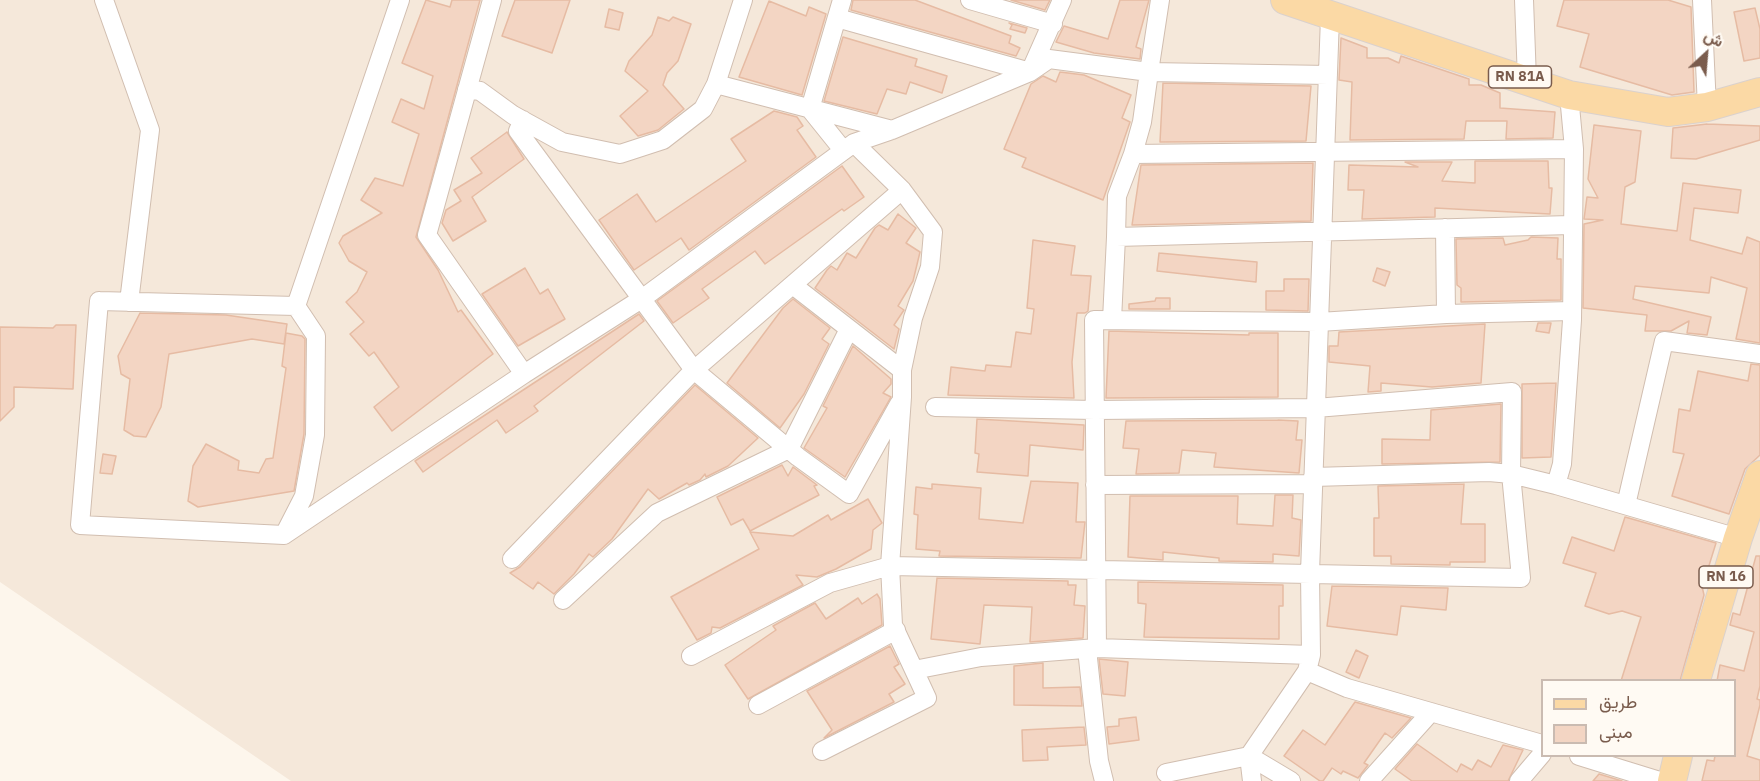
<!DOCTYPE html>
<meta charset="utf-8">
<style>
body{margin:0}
#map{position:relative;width:1760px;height:781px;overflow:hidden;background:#fdf6ec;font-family:"IBM Plex Sans",Vazirmatn,sans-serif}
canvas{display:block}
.legend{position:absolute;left:1541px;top:679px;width:195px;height:78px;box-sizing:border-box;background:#fffaf3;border:2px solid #cabbb1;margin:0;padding:8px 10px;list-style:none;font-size:18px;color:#7a5c4d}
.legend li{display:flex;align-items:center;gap:12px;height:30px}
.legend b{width:30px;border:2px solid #cabbb1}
.north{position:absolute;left:1676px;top:24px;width:60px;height:60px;-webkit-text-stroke:4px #fffaf3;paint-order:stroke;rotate:26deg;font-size:16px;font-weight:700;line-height:24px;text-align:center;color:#7a5c4d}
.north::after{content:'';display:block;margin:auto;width:21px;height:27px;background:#7a5c4d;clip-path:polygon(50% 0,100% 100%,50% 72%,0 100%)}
</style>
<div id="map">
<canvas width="1760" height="781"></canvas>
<ul class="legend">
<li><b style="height:8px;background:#fbd9a5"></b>طريق</li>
<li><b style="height:16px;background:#f3d5c3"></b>مبنى</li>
</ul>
<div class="north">ش</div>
</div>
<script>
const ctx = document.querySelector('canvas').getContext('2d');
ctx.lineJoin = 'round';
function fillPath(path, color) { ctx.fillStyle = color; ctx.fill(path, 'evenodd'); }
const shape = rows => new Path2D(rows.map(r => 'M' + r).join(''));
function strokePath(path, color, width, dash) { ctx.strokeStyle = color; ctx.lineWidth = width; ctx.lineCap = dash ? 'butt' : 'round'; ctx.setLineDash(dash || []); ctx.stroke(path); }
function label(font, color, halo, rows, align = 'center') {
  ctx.font = font + ' "IBM Plex Sans",sans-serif'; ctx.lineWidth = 4.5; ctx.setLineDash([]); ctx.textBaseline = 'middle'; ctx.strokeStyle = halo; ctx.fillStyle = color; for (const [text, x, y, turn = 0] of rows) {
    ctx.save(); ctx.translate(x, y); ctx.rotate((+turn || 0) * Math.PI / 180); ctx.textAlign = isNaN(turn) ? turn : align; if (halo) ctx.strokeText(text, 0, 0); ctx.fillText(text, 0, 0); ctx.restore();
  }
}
const residential = shape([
 [0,0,1760,0,1760,781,291,781,0,582],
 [1542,680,1734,680,1734,756,1542,756]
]);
const building = shape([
 [426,0,450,7,452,0,480,0,416,237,438,270,458,312,461,310,493,354,392,431,374,407,399,387,374,352,369,356,350,334,364,322,346,302,357,292,367,272,349,261,339,243,343,236,382,213,361,200,375,178,403,186,419,134,392,122,401,99,424,109,433,76,402,63,426,0],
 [515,0,570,0,552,53,502,36,515,0],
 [853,0,915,0,1011,36,1009,43,1020,48,1016,56,851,10,853,0],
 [1011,0,1050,0,1045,10,1011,0],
 [1120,0,1149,0,1136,47,1141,49,1140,59,1094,53,1056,42,1064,26,1108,39,1120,0],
 [1564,0,1668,0,1691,7,1694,92,1672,95,1580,67,1589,34,1557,26,1564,0],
 [769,1,806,16,809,7,826,14,802,95,739,77,769,1],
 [1755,8,1760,29,1760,58,1744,61,1734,12,1755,8],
 [609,9,623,13,619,30,605,27,609,9],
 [658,17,669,21,673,17,691,24,678,61,667,73,663,85,684,109,658,130,638,136,620,116,648,91,625,71,629,61,652,35,658,17],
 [1009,23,1027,28,1025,33,1010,29,1012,25,1009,23],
 [843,37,917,59,915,66,947,76,942,93,910,82,906,94,887,89,877,114,824,101,843,37],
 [1341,38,1367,48,1367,58,1388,58,1399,63,1401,56,1469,79,1469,85,1481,85,1500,93,1500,108,1555,112,1553,138,1506,139,1507,121,1466,121,1464,139,1350,140,1352,82,1339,80,1341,38],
 [1060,72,1084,75,1131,95,1122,118,1130,122,1103,200,1022,167,1026,158,1004,149,1031,84,1043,76,1056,82,1060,72],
 [1163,83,1311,86,1306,141,1160,142,1163,83],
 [774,111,797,117,803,126,797,130,816,157,689,250,681,238,634,270,599,220,637,194,656,222,746,161,731,139,774,111],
 [1707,124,1760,126,1760,140,1696,159,1671,158,1673,128,1707,124],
 [1594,125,1641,131,1635,182,1625,187,1621,224,1677,231,1683,183,1741,190,1738,213,1694,208,1690,240,1742,254,1747,237,1760,242,1760,343,1736,339,1747,288,1711,277,1709,293,1635,286,1633,299,1711,317,1707,335,1687,333,1689,321,1671,331,1645,331,1647,315,1583,308,1584,224,1603,220,1584,219,1587,197,1598,198,1588,179,1594,125],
 [507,132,524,159,472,197,486,221,453,241,442,223,446,210,461,201,454,190,482,173,471,158,507,132],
 [1475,161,1548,161,1549,188,1552,188,1550,214,1435,208,1435,217,1362,219,1364,190,1348,190,1349,165,1418,167,1405,162,1452,162,1442,181,1475,183,1475,161],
 [1313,163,1311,221,1132,225,1141,165,1313,163],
 [842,166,864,197,844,211,842,209,765,264,755,251,702,289,709,298,673,323,657,301,842,166],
 [898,214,916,228,906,243,920,252,913,281,898,306,904,310,894,325,899,329,894,349,815,288,827,270,831,266,837,270,847,253,856,258,875,228,879,225,888,230,898,214],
 [1531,237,1558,238,1557,259,1561,259,1561,300,1461,302,1461,288,1457,285,1456,239,1503,238,1505,245,1528,240,1531,237],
 [1033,240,1075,246,1071,275,1091,276,1088,311,1085,313,1077,313,1072,362,1074,398,948,395,951,367,985,371,986,365,1011,367,1016,332,1031,334,1034,309,1027,308,1033,240],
 [1159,253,1257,262,1256,282,1157,271,1159,253],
 [525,268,540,294,548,289,565,319,518,346,482,294,525,268],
 [1377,268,1390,272,1385,286,1373,281,1377,268],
 [1284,279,1309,279,1308,311,1266,310,1266,291,1284,291,1284,279],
 [1156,298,1170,298,1170,309,1129,309,1129,304,1155,301,1156,298],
 [793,299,830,328,822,339,829,344,804,394,780,428,727,383,783,308,793,299],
 [140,313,226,315,287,324,284,344,252,339,169,354,161,407,146,437,134,436,124,430,130,379,121,374,118,356,140,313],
 [639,314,644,321,534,406,538,411,506,433,497,420,423,472,415,461,639,314],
 [1538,323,1551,323,1549,333,1536,331,1538,323],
 [1485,324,1481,383,1432,387,1381,383,1381,391,1368,392,1370,366,1329,362,1329,346,1338,346,1339,332,1485,324],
 [56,325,76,325,73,389,14,387,14,407,0,421,0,327,53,328,56,325],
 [1109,331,1249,335,1249,333,1278,333,1278,397,1106,398,1109,331],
 [286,333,302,336,305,339,304,434,294,491,198,507,188,501,193,466,206,444,239,461,238,470,259,473,266,459,273,458,286,368,282,366,286,333],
 [853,346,891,379,891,384,883,393,891,397,845,477,804,448,827,408,823,406,853,346],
 [1751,364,1760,365,1760,455,1745,469,1729,514,1672,496,1684,454,1673,452,1679,409,1690,411,1698,371,1748,381,1751,364],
 [1556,383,1551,457,1522,458,1522,384,1556,383],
 [695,385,758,438,728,466,706,477,705,474,700,480,689,485,687,483,659,499,648,489,612,539,593,557,589,554,574,574,554,594,538,582,533,589,510,573,520,567,695,385],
 [1501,404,1500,462,1382,464,1382,439,1430,440,1431,410,1501,404],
 [977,419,1084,425,1083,450,1030,445,1028,476,977,472,979,454,975,453,977,419],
 [1278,420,1298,421,1296,440,1302,440,1299,473,1214,467,1216,453,1182,450,1179,473,1136,474,1139,449,1123,448,1126,421,1278,420],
 [103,454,116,456,112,474,100,473,103,454],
 [782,465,788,476,793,467,817,485,814,486,819,495,750,531,743,519,731,525,717,497,782,465],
 [1031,481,1078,483,1076,522,1085,522,1081,558,939,556,940,551,916,549,918,515,914,514,916,487,932,489,932,484,981,488,979,519,1023,523,1031,481],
 [1464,484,1461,524,1485,524,1485,562,1450,562,1450,565,1391,564,1391,556,1374,556,1374,518,1379,518,1378,486,1464,484],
 [1275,495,1293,495,1292,518,1301,520,1299,556,1273,554,1273,562,1219,561,1219,558,1163,552,1163,560,1128,557,1130,496,1238,496,1237,524,1273,526,1275,495],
 [868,499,882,523,873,530,871,549,836,569,817,577,796,575,803,585,720,628,712,627,711,633,697,640,671,597,759,549,750,532,793,536,828,515,831,520,868,499],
 [1625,517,1716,543,1707,572,1710,573,1708,580,1701,582,1704,595,1680,681,1621,681,1641,617,1622,611,1609,614,1585,606,1596,573,1563,563,1572,537,1614,551,1625,517],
 [1756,556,1760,556,1760,686,1757,699,1760,700,1760,705,1747,756,1760,760,1760,781,1702,781,1707,760,1714,761,1715,756,1734,756,1734,681,1717,681,1720,665,1744,671,1754,632,1730,625,1733,613,1740,615,1756,556],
 [937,578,1068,581,1068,585,1076,585,1074,605,1085,606,1083,638,1030,642,1032,607,984,605,980,644,931,639,937,578],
 [1138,582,1283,585,1283,606,1279,606,1279,639,1144,637,1146,604,1138,603,1138,582],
 [1332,586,1448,588,1446,610,1401,606,1397,635,1327,626,1332,586],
 [877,594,880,599,882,625,748,699,725,665,776,630,773,626,815,603,826,619,858,598,862,604,877,594],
 [890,646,899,664,894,667,905,684,889,694,894,702,824,738,832,730,807,691,890,646],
 [1356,650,1368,656,1359,678,1346,672,1356,650],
 [1099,659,1128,662,1125,696,1103,694,1099,659],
 [1043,663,1043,688,1080,687,1082,706,1014,705,1014,666,1043,663],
 [1355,702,1411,718,1392,738,1385,733,1364,763,1368,765,1358,778,1343,771,1341,774,1332,768,1323,781,1320,781,1284,756,1303,730,1325,745,1355,702],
 [1136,717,1139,740,1109,744,1107,727,1119,726,1119,719,1136,717],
 [1084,727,1086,745,1047,747,1048,760,1023,761,1022,730,1084,727],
 [1417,744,1457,772,1461,764,1472,770,1478,760,1491,767,1503,745,1523,750,1508,781,1412,781,1395,769,1417,744],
 [1599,774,1622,781,1593,781,1599,774]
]);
const minor = shape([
 [104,0,150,130,129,302],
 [492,0,427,235,524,374],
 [842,0,810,109,843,150],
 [970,0,1053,24],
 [1524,0,1527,80],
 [1702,0,1707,107],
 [837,18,1030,72,1062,0],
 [1328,75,1149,72,1142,122,1133,154,1574,149],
 [716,84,892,130],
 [467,89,480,91,513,115,562,142,620,154,663,140,703,109,716,84,743,0],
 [1569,95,1574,149,1572,320,1562,464,1556,485,1738,538],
 [523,120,518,131,694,370,798,457,849,494,899,404],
 [854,143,902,190,933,232,930,267,913,318,902,370,902,397,890,566,893,625,914,670,981,657,1097,648,1311,655,1307,671,1347,688,1542,744],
 [1116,237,1117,196,1133,154],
 [794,286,902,370],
 [99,301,296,306,316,336,315,435,304,496,284,535,80,525,99,301],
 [296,306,400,0],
 [1446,314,1572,311],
 [1112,320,1116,237,1571,225],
 [1313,477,1489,472,1511,474,1556,485],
 [1095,485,1313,484],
 [1626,505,1664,341,1760,354],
 [284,535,524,374,643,298,854,143,892,130,1030,72,1049,59,1149,72,1160,0],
 [512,559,694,370,902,190],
 [563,600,657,513,789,449,849,329],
 [1097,648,1094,320,1319,322,1446,314,1445,228],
 [1087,649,1099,761,1104,781],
 [1311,655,1310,573,1330,17],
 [691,656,830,583,890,566,1521,578,1511,474,1512,392,1316,408,1095,410,935,407],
 [758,705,896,630],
 [822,751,927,698,914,670],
 [1579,756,1660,781],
 [1166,773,1249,756,1291,781],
 [1252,781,1249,756,1307,671],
 [1369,781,1431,712],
 [1519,781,1542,754]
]);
const primary = shape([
 [1285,0,1569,95,1668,112,1707,107,1760,92],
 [1696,680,1738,538,1760,475],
 [1672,781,1678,756]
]);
const shields = [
 [1520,77,63],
 [1726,577,54]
];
const shieldNames = [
 ["RN 81A",1520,77],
 ["RN 16",1726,577]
];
fillPath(residential, '#f5e8da');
fillPath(building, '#f3d5c3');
strokePath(building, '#e6bba3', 1.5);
strokePath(minor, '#d1beb0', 20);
strokePath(primary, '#dad1cd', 30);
strokePath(minor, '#fff', 18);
strokePath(primary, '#fbd9a5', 28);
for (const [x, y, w] of shields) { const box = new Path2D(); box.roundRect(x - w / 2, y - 11, w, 22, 4.5); ctx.fillStyle = '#fffaf3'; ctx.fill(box); strokePath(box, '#7a5c4d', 1.5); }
label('bold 14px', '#7a5c4d', null, shieldNames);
</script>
